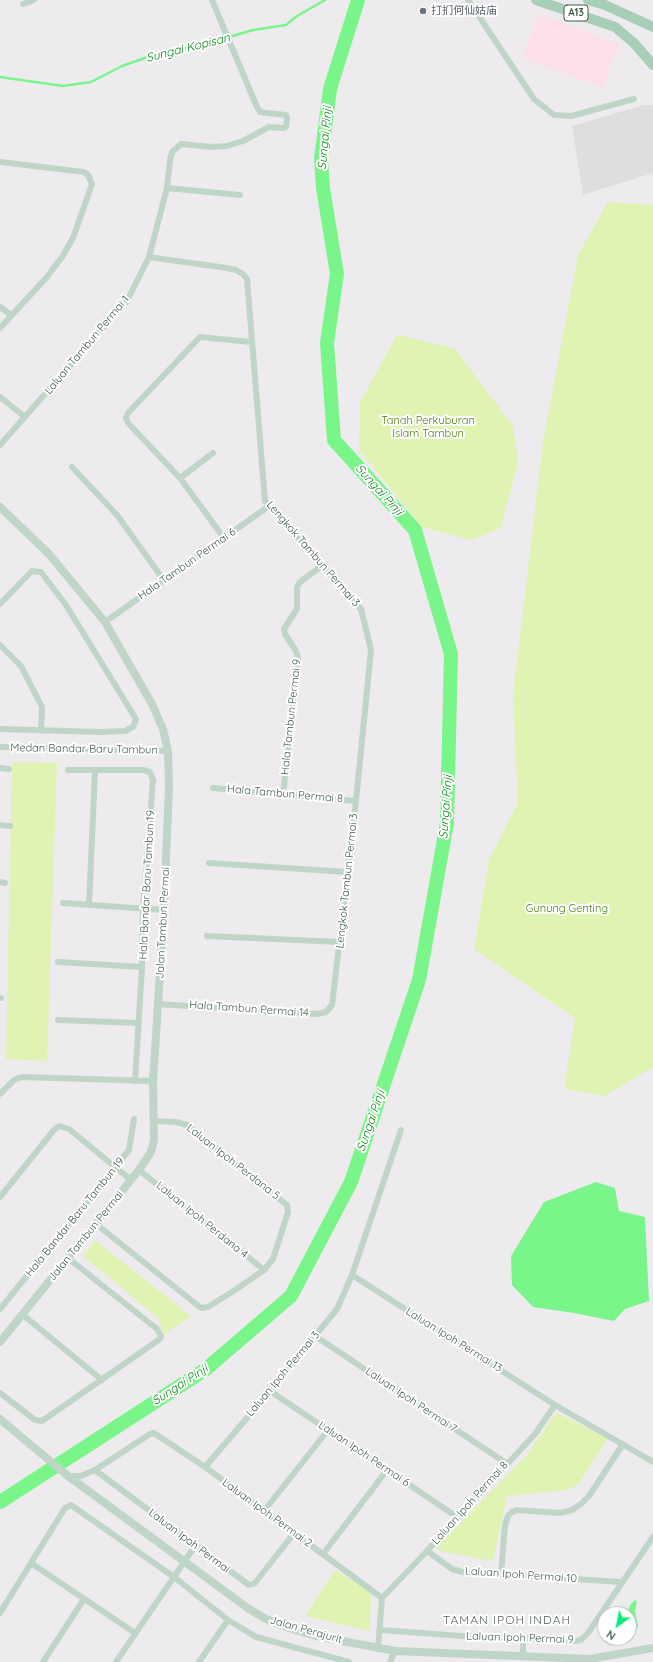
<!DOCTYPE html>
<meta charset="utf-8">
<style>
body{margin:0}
#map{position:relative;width:653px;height:1662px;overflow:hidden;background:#eeebef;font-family:Quicksand,sans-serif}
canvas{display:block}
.north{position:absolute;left:597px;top:1606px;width:40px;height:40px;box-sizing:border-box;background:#fff;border:1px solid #b3bdb7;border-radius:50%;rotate:213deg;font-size:11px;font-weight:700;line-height:16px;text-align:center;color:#425a4b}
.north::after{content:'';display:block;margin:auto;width:14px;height:18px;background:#05ef76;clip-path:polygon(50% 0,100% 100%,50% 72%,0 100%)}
</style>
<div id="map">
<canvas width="653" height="1662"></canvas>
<div class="north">N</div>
</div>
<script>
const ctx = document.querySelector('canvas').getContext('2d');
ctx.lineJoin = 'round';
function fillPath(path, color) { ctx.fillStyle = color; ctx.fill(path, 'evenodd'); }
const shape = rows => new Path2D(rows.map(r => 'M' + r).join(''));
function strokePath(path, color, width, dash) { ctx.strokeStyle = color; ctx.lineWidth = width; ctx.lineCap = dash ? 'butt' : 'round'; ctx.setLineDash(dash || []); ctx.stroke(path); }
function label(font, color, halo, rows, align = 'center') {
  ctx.font = font + ' Quicksand,"Noto Sans SC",sans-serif'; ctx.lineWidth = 4; ctx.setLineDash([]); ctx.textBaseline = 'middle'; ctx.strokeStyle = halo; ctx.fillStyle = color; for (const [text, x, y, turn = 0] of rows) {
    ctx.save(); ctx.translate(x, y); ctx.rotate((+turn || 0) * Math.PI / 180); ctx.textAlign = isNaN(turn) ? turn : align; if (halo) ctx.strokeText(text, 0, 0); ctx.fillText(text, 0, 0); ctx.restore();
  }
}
const commercial = shape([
 [539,14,619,44,603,88,522,58]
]);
const education = shape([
 [644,105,653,105,653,173,583,195,572,126]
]);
const green = shape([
 [608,202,653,205,653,1067,605,1096,564,1089,575,1018,474,949,489,860,518,802,513,696,543,442,578,255],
 [397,335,454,348,513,426,518,461,501,528,471,540,422,527,359,450,360,402],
 [12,762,57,763,47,1061,6,1059],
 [95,1240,191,1316,164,1335,158,1318,83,1256],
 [556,1413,608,1438,578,1485,567,1490,507,1496,493,1561,444,1552,436,1548,526,1456],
 [335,1570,371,1592,370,1631,305,1616]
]);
const water = shape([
 [596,1182,615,1188,619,1211,645,1217,649,1301,625,1309,614,1321,574,1313,533,1307,512,1285,511,1256,544,1202],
 [635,1600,637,1601,635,1611,638,1626,637,1628,634,1630,629,1627,628,1614,630,1605]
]);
const stream = shape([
 [0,77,63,86,91,82,122,66,159,53,198,46,253,30,286,25,297,16,325,0]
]);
const river = shape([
 [0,1502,206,1369,291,1296,351,1182,419,980,447,823,451,654,415,530,334,440,327,343,337,274,323,188,321,159,330,89,358,0]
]);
const minor = shape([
 [468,0,534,99,554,115,571,116,634,99],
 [23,4,34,0],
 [0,162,84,172,88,175,92,184,73,238,62,257,47,277,0,328],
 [167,188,240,195],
 [149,257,227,268,236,270,243,274,247,279,265,501,361,609,371,650,356,801,332,1005,326,1012,317,1014,157,1004],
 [0,307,11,315],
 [0,397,25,417],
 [0,445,127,301,149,257,167,188,170,160,172,152,181,144,213,147,227,146,243,141,269,127,283,128,286,127,287,118,286,115,267,113,260,112,257,107,212,0],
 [72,467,117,515,163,579],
 [180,478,213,453],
 [224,538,180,478,128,423,126,418,128,413,200,337,251,342],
 [0,604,32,571,41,572,66,605,136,719,133,727,125,731,101,732,0,729],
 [105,622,269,506],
 [0,645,21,666,42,707,41,731],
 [0,747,168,751],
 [0,768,9,769],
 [68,770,143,770,150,772,153,780,143,909,142,967,135,1081],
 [213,788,356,801],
 [283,795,298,657,296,651,285,634,284,629,297,609,297,587,300,582,323,565],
 [0,825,10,826],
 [209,863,348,872],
 [0,882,5,883],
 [63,903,164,910],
 [89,905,95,771],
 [207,936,340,942],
 [58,962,142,967],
 [0,998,1,998],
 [58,1020,139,1023],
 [0,1094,14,1080,22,1077,153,1081],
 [139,1170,264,1270],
 [0,1197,54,1130,59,1126,69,1129,131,1180],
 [96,1224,201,1308,208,1307,235,1290,264,1270,273,1259,288,1212,287,1205,187,1125,176,1122,154,1121],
 [352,1275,555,1405,653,1462],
 [0,1309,129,1150,134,1119],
 [23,1315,102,1380],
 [315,1336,506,1463],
 [270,1391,457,1517],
 [0,1393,35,1420,42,1421,160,1339,161,1336,157,1329,68,1258],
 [205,1467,270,1391,337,1309,352,1275,401,1130],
 [95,1470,249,1585,255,1583,294,1533],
 [68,1476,81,1476,95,1470,150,1434,154,1433,205,1467,382,1598],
 [264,1511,328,1430],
 [427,1551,452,1569,466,1573,501,1574,621,1582],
 [323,1554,387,1470],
 [31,1563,135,1633],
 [501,1574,505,1525,508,1516,512,1512,517,1510,561,1513,572,1510,581,1504,589,1496,623,1444],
 [382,1598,427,1551,535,1434,555,1405],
 [0,1613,65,1508,71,1505,174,1577,228,1620,256,1637,349,1662],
 [381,1630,462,1636,577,1641,582,1639,588,1633,653,1537],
 [378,1649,382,1598],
 [523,1657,523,1638],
 [43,1662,84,1599],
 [116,1662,195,1546],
 [199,1662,228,1620],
 [390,1662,395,1651]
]);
const tertiary = shape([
 [0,507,49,554,105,622,152,704,163,729,168,751,169,786,164,910,153,1081,154,1140,151,1152,139,1170,0,1342],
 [0,1419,68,1476,249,1609,266,1619,286,1627,316,1636,395,1651,590,1659,653,1648]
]);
const primary = shape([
 [536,0,615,27,634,43,653,65],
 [588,0,605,5,653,27]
]);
const markers = [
 [423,11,4,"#6b7280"]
];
const shields = [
 [576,13,24]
];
const shieldNames = [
 ["A13",576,13]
];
const worshipNames = [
 ["打扪何仙姑庙",431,11]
];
const streetNames = [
 ["Laluan Tambun Permai 1",87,345,-50],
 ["Lengkok Tambun Permai 3",313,554,49],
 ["Hala Tambun Permai 6",187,564,-35],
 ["Hala Tambun Permai 9",291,717,-84],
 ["Medan Bandar Baru Tambun",84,749,1],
 ["Hala Tambun Permai 8",285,794,5],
 ["Lengkok Tambun Permai 3",347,881,-84],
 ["Hala Bandar Baru Tambun 19",147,885,-87],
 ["Jalan Tambun Permai",163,923,-87],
 ["Hala Tambun Permai 14",249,1009,4],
 ["Laluan Ipoh Perdana 5",233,1162,38],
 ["Hala Bandar Baru Tambun 19",75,1217,-51],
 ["Laluan Ipoh Perdana 4",202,1220,39],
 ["Jalan Tambun Permai",86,1236,-51],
 ["Laluan Ipoh Permai 13",454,1340,32],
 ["Laluan Ipoh Permai 3",283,1374,-50],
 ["Laluan Ipoh Permai 7",411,1400,34],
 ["Laluan Ipoh Permai 6",364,1454,34],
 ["Laluan Ipoh Permai 8",470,1503,-48],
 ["Laluan Ipoh Permai 2",267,1513,36],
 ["Laluan Ipoh Permai",189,1541,37],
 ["Laluan Ipoh Permai 10",521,1575,4],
 ["Jalan Perajurit",306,1630,16],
 ["Laluan Ipoh Permai 9",520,1638,2]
];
const parkNames = [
 ["Tanah Perkuburan",428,421],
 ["Islam Tambun",428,434],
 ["Gunung Genting",567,909]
];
const waterNames = [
 ["Sungai Kopisan",188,48,-14],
 ["Sungai Pinji",325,138,-85],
 ["Sungai Pinji",379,490,48],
 ["Sungai Pinji",446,807,-86],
 ["Sungai Pinji",371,1121,-71],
 ["Sungai Pinji",180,1385,-33]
];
const neighbourhoodNames = [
 ["TAMAN IPOH INDAH",507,1620]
];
fillPath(commercial, '#fee0eb');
fillPath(education, '#dfdde0');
fillPath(green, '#dff3b2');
fillPath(water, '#7af58a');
strokePath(stream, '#7af58a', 2.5);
strokePath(river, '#7af58a', 14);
strokePath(minor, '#bfd5c8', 6);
strokePath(tertiary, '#bfd5c8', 8);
strokePath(primary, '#a7ceb7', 10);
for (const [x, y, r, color] of markers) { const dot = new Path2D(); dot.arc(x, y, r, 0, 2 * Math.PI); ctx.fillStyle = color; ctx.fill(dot); strokePath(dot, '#fff', 1.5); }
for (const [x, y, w] of shields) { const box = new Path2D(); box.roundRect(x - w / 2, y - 8, w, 16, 3); ctx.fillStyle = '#fff'; ctx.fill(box); strokePath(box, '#425a4b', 1); }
label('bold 10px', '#425a4b', null, shieldNames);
label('11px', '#5b616d', '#fff', worshipNames, 'left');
label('11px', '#425a4b', '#fff', streetNames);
label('11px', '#51820c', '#fff', parkNames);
label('italic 12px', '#048816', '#fff', waterNames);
ctx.letterSpacing = '1px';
label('12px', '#57615c', '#fff', neighbourhoodNames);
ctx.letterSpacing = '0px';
</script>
